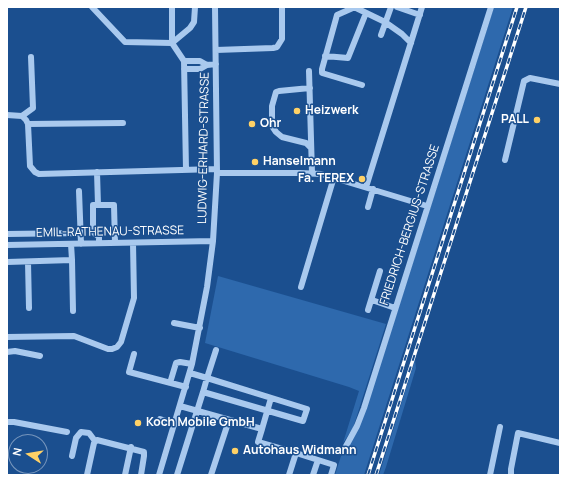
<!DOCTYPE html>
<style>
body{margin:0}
#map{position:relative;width:567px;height:482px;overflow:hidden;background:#1b4f8f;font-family:Manrope,sans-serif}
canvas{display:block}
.frame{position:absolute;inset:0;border:8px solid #fff;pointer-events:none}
.north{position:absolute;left:8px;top:434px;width:40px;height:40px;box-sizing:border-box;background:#1b4f8f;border:1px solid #7695bc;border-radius:50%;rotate:282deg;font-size:11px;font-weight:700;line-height:16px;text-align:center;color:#fff}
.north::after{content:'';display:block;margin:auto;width:14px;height:18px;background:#ffd166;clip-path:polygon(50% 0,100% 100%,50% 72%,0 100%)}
</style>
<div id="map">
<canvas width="567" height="482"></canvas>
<div class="frame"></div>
<div class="north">N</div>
</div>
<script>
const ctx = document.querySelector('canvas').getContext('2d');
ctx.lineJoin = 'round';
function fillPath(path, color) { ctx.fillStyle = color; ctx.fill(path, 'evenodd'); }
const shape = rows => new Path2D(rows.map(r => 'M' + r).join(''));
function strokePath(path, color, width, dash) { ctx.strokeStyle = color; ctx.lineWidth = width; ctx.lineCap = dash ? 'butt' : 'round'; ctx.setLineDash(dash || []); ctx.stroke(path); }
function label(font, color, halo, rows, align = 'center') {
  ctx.font = font + ' Manrope,sans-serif'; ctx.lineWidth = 3; ctx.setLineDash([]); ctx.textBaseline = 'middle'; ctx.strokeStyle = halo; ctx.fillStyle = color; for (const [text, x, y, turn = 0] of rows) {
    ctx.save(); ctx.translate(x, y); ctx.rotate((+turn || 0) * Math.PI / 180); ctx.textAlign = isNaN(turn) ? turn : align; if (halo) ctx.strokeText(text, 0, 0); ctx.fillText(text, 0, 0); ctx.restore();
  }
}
const green = shape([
 [494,7,513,7,364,475,335,475,341,456,351,442,387,344],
 [218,276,386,324,353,428,343,443,359,391,349,387,205,343],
 [415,360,416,368,386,467,383,475,379,475]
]);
const minor = shape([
 [92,7,125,42,172,43,184,61,186,170],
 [172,7,172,43],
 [354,7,385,22,402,34,411,43],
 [355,7,337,15,322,69,322,73,362,85],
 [397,7,420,15],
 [381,35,391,7],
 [172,43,190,28,194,22,195,7],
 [216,50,273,48,277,47,282,39,282,7],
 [325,56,348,58,366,13],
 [184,61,200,61,207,65,216,64],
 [184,69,200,69,207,65],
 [309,71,312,173],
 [310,88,279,91,276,92,272,106,272,126,276,132,282,137,306,143,311,148],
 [7,115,22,116,26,120,28,124,30,166,35,172,39,174,217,169],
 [22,116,33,108,31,57],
 [28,124,123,123],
 [505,160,524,81,530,78,560,84],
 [97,172,98,205],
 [217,173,300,173,321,174,427,206],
 [366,187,422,7],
 [79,191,81,244],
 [368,207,373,189],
 [7,234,81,233],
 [99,243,99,237,93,232,93,205,114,205,115,243],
 [71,244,72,260],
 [7,245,213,241],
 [7,262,72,260,73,311],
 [28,262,29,308],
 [301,287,334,177],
 [372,300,395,308],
 [368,310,380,271],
 [174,323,200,328],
 [7,337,74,336,108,349,112,349,117,347,121,342,134,298,133,243],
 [7,352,15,351,40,356],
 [134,354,129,372,186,387],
 [190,373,207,378,307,409,303,421,203,392,207,378,216,350],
 [170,383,176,363,180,362,192,364],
 [180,406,262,429,258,442,296,453,289,475],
 [160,419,175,424],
 [7,422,14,422,67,432],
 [262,429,271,398],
 [345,448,357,426,364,408,491,7],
 [296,453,334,465,331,475],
 [72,456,76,438,81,432,89,433,95,441],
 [87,475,94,443,97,440,144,452,144,456,141,475],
 [125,475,131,447],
 [159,475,192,364,207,287,213,241,217,173,215,7],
 [177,475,203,392],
 [211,475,229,420],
 [313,475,318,460],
 [490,475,500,427],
 [511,475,511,469,518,433,560,443]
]);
const rail = shape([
 [368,475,517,7],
 [376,475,526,7]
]);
const markers = [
 [297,111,4,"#ffd166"],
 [537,120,4,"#ffd166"],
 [252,124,4,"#ffd166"],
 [255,162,4,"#ffd166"],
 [362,179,4,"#ffd166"],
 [138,423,4,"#ffd166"],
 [235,451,4,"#ffd166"]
];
const poiNames = [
 ["Heizwerk",305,111],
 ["PALL",529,120,"right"],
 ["Ohr",260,124],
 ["Hanselmann",263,162],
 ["Fa. TEREX",354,179,"right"],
 ["Koch Mobile GmbH",146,423],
 ["Autohaus Widmann",243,451]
];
const streetNames = [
 ["LUDWIG-ERHARD-STRASSE",204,148,-89],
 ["FRIEDRICH-BERGIUS-STRASSE",410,225,-72],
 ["EMIL-RATHENAU-STRASSE",110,232,-1]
];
fillPath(green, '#2e69ad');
strokePath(minor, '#a9c9ee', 6);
strokePath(rail, '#fff', 3.5);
strokePath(rail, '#1b4f8f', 2, [6]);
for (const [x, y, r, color] of markers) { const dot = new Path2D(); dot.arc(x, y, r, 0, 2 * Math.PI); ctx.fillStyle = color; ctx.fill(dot); strokePath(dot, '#1b4f8f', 1.5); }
label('bold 12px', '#fff', '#1b4f8f', poiNames, 'left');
label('12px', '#fff', '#1b4f8f', streetNames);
</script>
